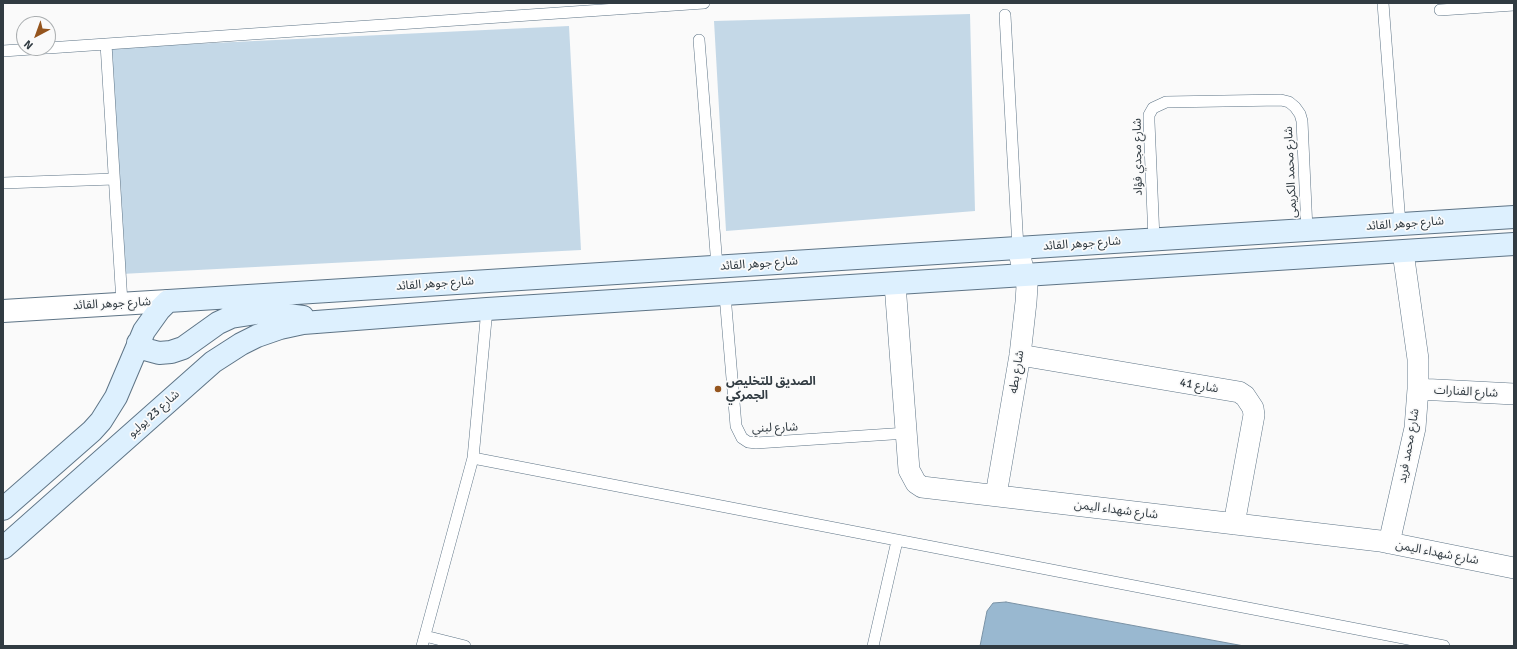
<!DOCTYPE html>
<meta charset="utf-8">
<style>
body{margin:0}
#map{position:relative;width:1517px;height:649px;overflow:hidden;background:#fafafa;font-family:Signika,sans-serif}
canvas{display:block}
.frame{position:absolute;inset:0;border:4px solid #313b42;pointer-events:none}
.north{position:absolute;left:16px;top:16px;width:40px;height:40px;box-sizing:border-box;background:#fafafa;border:1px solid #aaaeb0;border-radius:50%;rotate:221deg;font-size:11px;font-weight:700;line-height:16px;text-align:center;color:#313b42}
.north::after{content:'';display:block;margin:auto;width:14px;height:18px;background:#95551e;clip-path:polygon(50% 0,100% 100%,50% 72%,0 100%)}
</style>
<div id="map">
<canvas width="1517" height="649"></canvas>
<div class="frame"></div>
<div class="north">N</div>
</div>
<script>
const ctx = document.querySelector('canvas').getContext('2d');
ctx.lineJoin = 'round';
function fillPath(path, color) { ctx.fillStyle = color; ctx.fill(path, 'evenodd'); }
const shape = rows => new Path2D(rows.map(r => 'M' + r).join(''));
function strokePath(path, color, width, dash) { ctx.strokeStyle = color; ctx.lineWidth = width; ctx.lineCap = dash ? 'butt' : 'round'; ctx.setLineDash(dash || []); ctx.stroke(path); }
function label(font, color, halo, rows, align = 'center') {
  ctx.font = font + ' Signika,"Noto Sans Arabic",sans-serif'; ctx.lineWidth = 3.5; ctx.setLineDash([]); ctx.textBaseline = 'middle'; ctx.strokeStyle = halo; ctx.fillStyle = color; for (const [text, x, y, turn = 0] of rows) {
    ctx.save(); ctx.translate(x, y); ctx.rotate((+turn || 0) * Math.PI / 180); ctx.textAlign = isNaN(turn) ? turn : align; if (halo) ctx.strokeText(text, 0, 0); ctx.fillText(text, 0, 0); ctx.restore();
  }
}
const green = shape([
 [970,14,975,211,726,231,714,21],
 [569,26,581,250,121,274,108,48]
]);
const water = shape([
 [1006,602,1244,646,980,646,987,611,993,603,1006,602]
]);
const service = shape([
 [1383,3,1400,224],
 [1440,10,1514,5],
 [1005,15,1018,248],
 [699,40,717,266],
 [106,44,122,303],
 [48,48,704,3],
 [3,51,46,48],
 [3,183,114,179],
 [1154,239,1149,122,1149,115,1153,108,1166,102,1281,100,1289,102,1295,107,1300,114,1302,121,1307,230],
 [725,295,736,426,742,438,748,442,756,443,907,433],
 [473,458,1444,646],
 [425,636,465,646],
 [422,646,473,458,487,309],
 [873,646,897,541]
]);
const minor = shape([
 [895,284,909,470,916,483,922,487,1380,541,1514,568],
 [1020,355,1239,392,1245,396,1253,408,1254,415,1234,524],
 [1418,389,1514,394],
 [996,495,1020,355,1026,302,1027,286,1018,248],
 [1389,543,1415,428,1418,389,1418,359,1403,252]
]);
const tertiary = shape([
 [3,311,168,301]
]);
const secondary = shape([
 [138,343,148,350,159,353,171,352,183,348,218,323,231,317,263,312,303,317],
 [3,509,92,431,101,421,116,397,144,331,159,310,168,301,1514,217],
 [3,548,213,362,241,344,257,336,280,328,303,323,487,309,1514,244]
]);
const markers = [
 [718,389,4,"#95551e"]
];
const streetNames = [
 ["شارع مجدي فؤاد",1138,157,-91],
 ["شارع محمد الكريمى",1291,172,-93],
 ["شارع جوهر القائد",1405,224,-4],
 ["شارع جوهر القائد",1082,244,-4],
 ["شارع جوهر القائد",759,264,-4],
 ["شارع جوهر القائد",435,284,-4],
 ["شارع جوهر القائد",112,304,-3],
 ["شارع بطه",1017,372,-81],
 ["شارع 41",1199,386,10],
 ["شارع الفنارات",1466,392,3],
 ["شارع 23 يوليو",154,414,-42],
 ["شارع لبني",775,428,-2],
 ["شارع محمد فريد",1409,446,-80],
 ["شارع شهداء اليمن",1116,510,7],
 ["شارع شهداء اليمن",1437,553,11]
];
const poiNames = [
 ["الصديق للتخليص",726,382],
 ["الجمركي",726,396]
];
fillPath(green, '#c4d8e7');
fillPath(water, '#99b8d0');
strokePath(water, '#7a92a5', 1);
strokePath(service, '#5e7486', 12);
strokePath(minor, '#5e7486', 22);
strokePath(tertiary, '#5e7486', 24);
strokePath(secondary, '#5e7486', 24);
strokePath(service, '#fff', 11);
strokePath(minor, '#fff', 21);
strokePath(tertiary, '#fff', 22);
strokePath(secondary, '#ddf0fe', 22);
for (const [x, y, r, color] of markers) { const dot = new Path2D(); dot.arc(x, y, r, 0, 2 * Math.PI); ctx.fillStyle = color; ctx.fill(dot); strokePath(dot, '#fafafa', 1.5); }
label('12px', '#313b42', '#fafafa', streetNames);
label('bold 12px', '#313b42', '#fafafa', poiNames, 'left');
</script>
